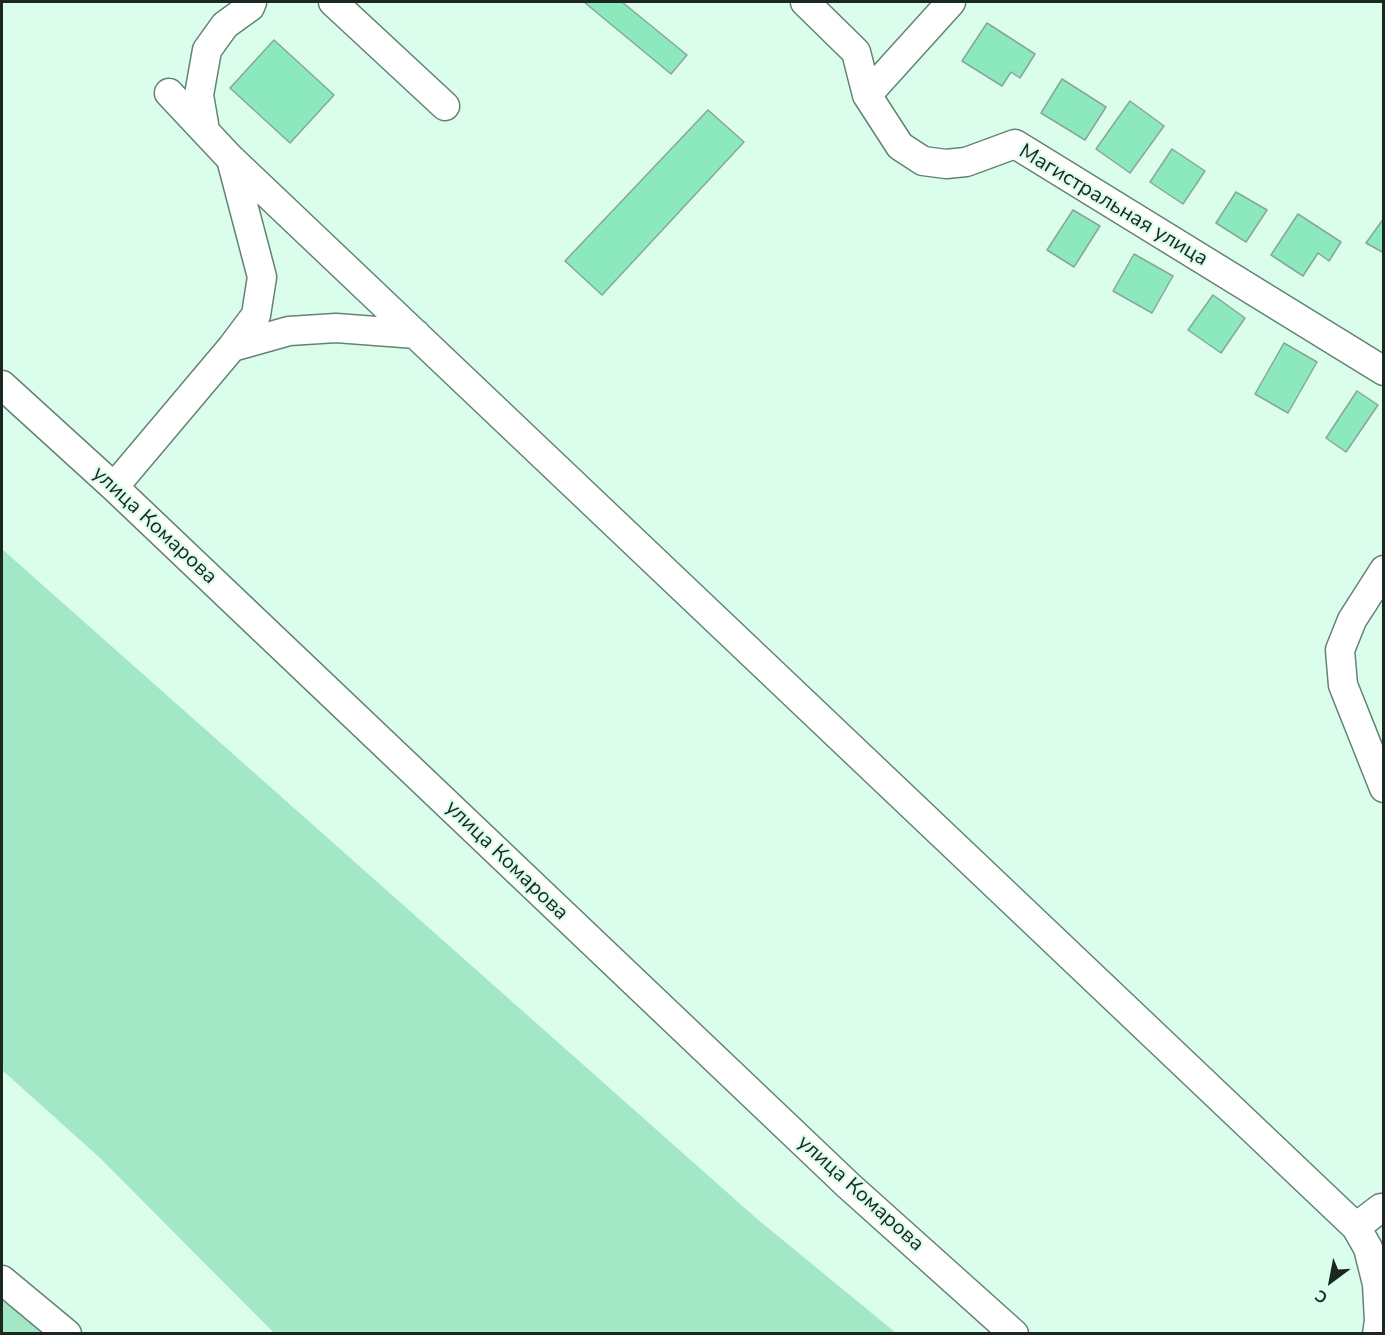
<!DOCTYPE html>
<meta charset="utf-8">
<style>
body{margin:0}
#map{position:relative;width:1385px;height:1335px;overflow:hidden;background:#dbfeec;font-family:"Nunito Sans",sans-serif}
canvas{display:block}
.frame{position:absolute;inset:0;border:3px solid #1b2821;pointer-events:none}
.north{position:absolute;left:1301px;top:1251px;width:60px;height:60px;-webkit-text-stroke:4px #dbfeec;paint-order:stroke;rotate:212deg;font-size:16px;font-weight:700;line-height:24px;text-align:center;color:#1b2821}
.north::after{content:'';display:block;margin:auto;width:21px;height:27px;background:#1b2821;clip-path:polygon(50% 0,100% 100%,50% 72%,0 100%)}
</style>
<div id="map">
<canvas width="1385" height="1335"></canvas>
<div class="frame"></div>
<div class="north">С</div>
</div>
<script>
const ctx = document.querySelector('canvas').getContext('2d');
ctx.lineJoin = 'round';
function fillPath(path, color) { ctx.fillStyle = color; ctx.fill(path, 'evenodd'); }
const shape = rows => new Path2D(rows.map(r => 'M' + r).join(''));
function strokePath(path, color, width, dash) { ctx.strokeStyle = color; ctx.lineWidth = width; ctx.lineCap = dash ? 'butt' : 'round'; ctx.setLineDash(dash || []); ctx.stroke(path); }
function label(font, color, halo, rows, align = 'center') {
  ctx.font = font + ' "Nunito Sans",sans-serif'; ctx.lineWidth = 4.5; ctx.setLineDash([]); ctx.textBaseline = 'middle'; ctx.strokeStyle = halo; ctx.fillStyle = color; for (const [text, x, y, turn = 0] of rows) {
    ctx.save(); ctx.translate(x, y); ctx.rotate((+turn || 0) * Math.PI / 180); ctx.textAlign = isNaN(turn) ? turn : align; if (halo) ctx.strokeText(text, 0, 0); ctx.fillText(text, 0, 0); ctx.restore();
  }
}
const green = shape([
 [2,549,756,1218,896,1333,274,1333,100,1158,2,1070],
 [2,1300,46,1333,2,1333]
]);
const building = shape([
 [584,2,622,2,687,55,671,74,584,2],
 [987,23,1035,54,1020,78,1011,72,1002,86,962,61,987,23],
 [274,40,334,95,290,143,230,88,274,40],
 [1062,79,1106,107,1085,140,1041,113,1062,79],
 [1130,101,1164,126,1130,173,1096,149,1130,101],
 [708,110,744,142,602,295,565,261,708,110],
 [1172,149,1205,171,1183,204,1150,182,1172,149],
 [1236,192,1267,210,1246,242,1216,223,1236,192],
 [1073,210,1100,226,1074,267,1047,250,1073,210],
 [1298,214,1341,242,1329,261,1318,253,1303,276,1271,255,1298,214],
 [1384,218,1384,253,1366,243,1384,218],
 [1134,254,1173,276,1152,313,1113,291,1134,254],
 [1213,295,1245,318,1221,353,1188,330,1213,295],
 [1284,343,1317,362,1288,413,1255,394,1284,343],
 [1357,391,1378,405,1346,452,1326,438,1357,391]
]);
const minor = shape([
 [333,2,445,106],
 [805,2,856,52,867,95,900,146,923,161,946,164,966,162,1015,144,1384,371],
 [169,93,231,159,1356,1227,1368,1248,1377,1284,1379,1321,1377,1334],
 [867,95,951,2],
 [205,130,199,95,207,50,225,25,250,7,252,2],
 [232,347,289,331,336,328,416,334],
 [2,385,114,487,849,1186,1014,1334],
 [114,487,232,347,256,315,262,277,231,159],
 [1384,570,1352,620,1340,650,1343,685,1384,788],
 [1356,1227,1381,1208,1384,1210],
 [2,1280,67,1334]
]);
const streetNames = [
 ["Магистральная улица",1113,206,31],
 ["улица Комарова",154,526,43],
 ["улица Комарова",506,861,44],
 ["улица Комарова",860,1194,42]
];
fillPath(green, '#a3e8c6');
fillPath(building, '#8ce9be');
strokePath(building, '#87a797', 1.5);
strokePath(minor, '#638373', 31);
strokePath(minor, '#fff', 28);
label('21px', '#1b2821', '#dbfeec', streetNames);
</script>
